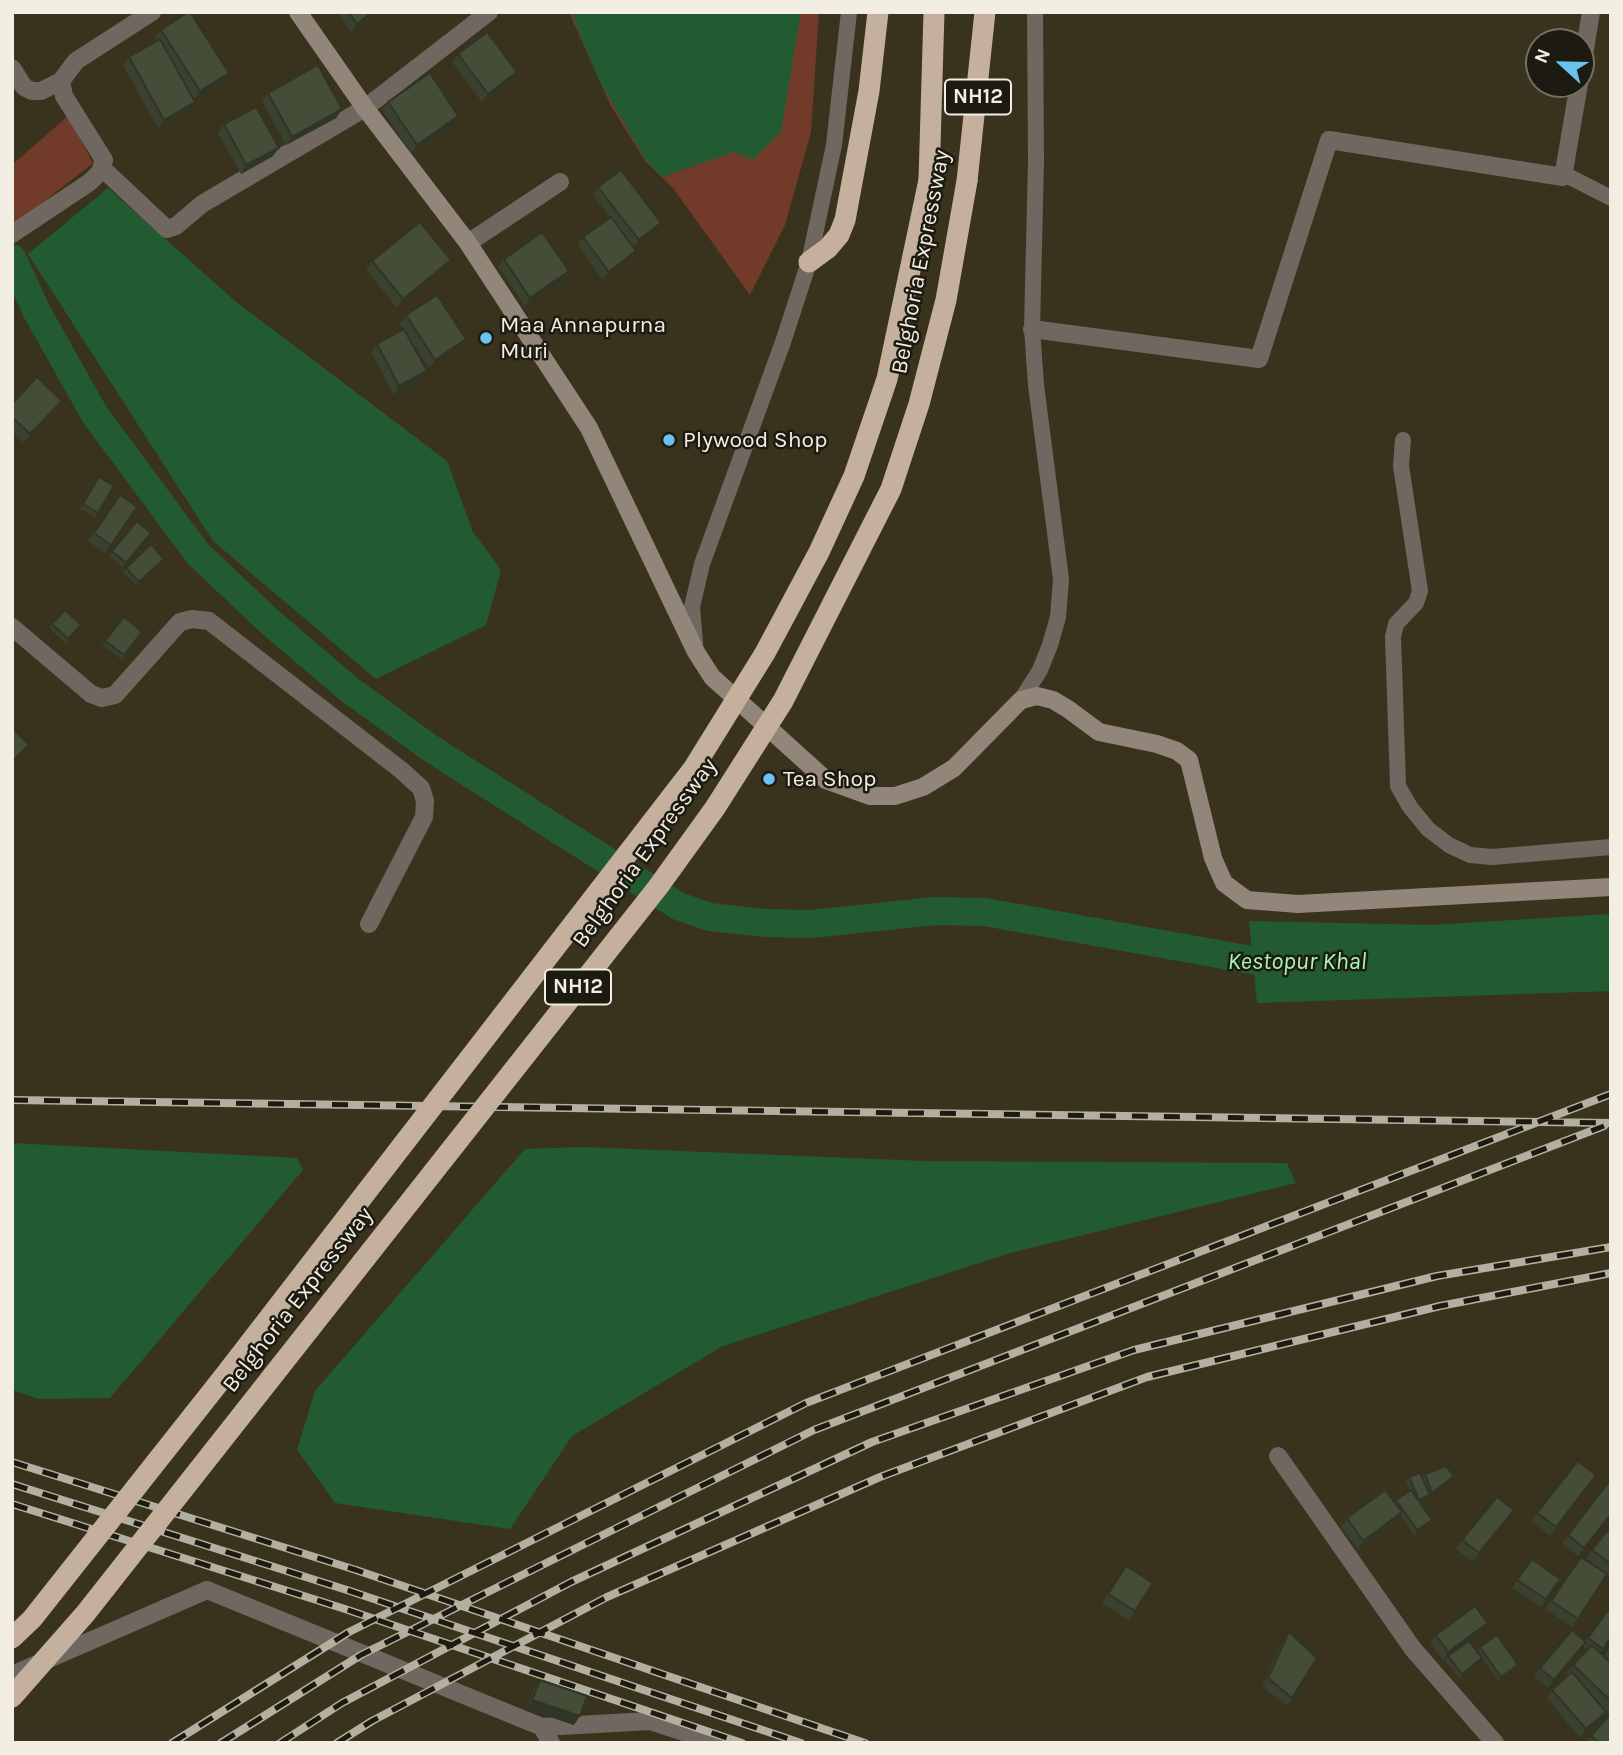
<!DOCTYPE html>
<style>
body{margin:0}
#map{position:relative;width:1623px;height:1755px;overflow:hidden;background:#39331e;font-family:Karla,sans-serif}
canvas{display:block}
.frame{position:absolute;inset:0;border:14px solid #f2eee1;pointer-events:none}
.north{position:absolute;left:1525px;top:28px;width:70px;height:70px;box-sizing:border-box;background:#1d1b11;border:2px solid #726f64;border-radius:50%;rotate:292deg;font-size:19px;font-weight:700;line-height:28px;text-align:center;color:#f2eee1}
.north::after{content:'';display:block;margin:auto;width:24px;height:32px;background:#69c3f1;clip-path:polygon(50% 0,100% 100%,50% 72%,0 100%)}
</style>
<div id="map">
<canvas width="1623" height="1755"></canvas>
<div class="frame"></div>
<div class="north">N</div>
</div>
<script>
const ctx = document.querySelector('canvas').getContext('2d');
ctx.lineJoin = 'round';
function fillPath(path, color) { ctx.fillStyle = color; ctx.fill(path, 'evenodd'); }
const shape = rows => new Path2D(rows.map(r => 'M' + r).join(''));
function strokePath(path, color, width, dash) { ctx.strokeStyle = color; ctx.lineWidth = width; ctx.lineCap = dash ? 'butt' : 'round'; ctx.setLineDash(dash || []); ctx.stroke(path); }
function label(font, color, halo, rows, align = 'center') {
  ctx.font = font + ' Karla,sans-serif'; ctx.lineWidth = 5; ctx.setLineDash([]); ctx.textBaseline = 'middle'; ctx.strokeStyle = halo; ctx.fillStyle = color; for (const [text, x, y, turn = 0] of rows) {
    ctx.save(); ctx.translate(x, y); ctx.rotate((+turn || 0) * Math.PI / 180); ctx.textAlign = isNaN(turn) ? turn : align; if (halo) ctx.strokeText(text, 0, 0); ctx.fillText(text, 0, 0); ctx.restore();
  }
}
const green = shape([
 [569,12,819,12,811,132,785,225,750,295,673,188,645,161,611,106],
 [68,116,93,163,13,226,12,165]
]);
const water = shape([
 [571,12,801,12,781,132,753,160,734,152,662,177,646,161,598,78],
 [108,188,235,301,447,461,473,532,501,570,486,625,376,679,213,541,28,254],
 [1611,914,1611,991,1257,1003,1249,921,1431,925],
 [12,1143,297,1158,303,1170,110,1398,39,1399,12,1390],
 [583,1147,925,1161,1287,1163,1296,1183,1010,1253,723,1346,572,1436,510,1529,335,1503,297,1450,315,1391,525,1149]
]);
const canal = shape([
 [12,258,37,312,95,415,198,554,270,622,350,690,430,748,678,906,710,917,765,923,811,924,935,911,985,912,1290,967]
]);
const lane = shape([
 [1564,174,1611,198],
 [1403,440,1401,466,1420,591,1416,603,1396,624,1393,637,1398,786,1410,807,1428,829,1449,845,1470,855,1492,857,1611,847],
 [695,643,692,607,702,564,783,342,809,262,834,145,849,12],
 [1021,700,1040,670,1050,645,1058,617,1061,579,1036,385,1032,329,1036,161,1035,12]
]);
const street = shape([
 [12,68,24,87,32,91,41,91,61,81],
 [1581,74,1591,12],
 [102,168,167,229,176,226,202,204,365,108,489,12],
 [12,234,90,182,100,172,104,160,64,96,61,81,76,61,152,12],
 [468,243,560,182],
 [1032,329,1259,359,1329,140,1563,177,1579,84],
 [12,627,91,694,102,698,115,695,180,622,192,619,209,621,401,770,421,788,425,801,424,817,369,924],
 [1278,1456,1413,1649,1495,1743],
 [12,1675,207,1590,542,1727],
 [551,1743,542,1727,650,1721,717,1743]
]);
const secondary = shape([
 [298,12,365,108,468,243,589,428,696,652,712,677,826,780,870,796,895,796,923,787,954,768,1021,700,1037,696,1053,700,1068,709,1099,732,1157,744,1177,751,1189,760,1213,858,1224,883,1247,900,1298,904,1611,887]
]);
const highway = shape([
 [929,180,934,12],
 [967,181,985,12],
 [809,262,828,248,839,235,845,220,869,91,878,12]
]);
const rail = shape([
 [12,1100,1611,1123],
 [12,1462,356,1570,865,1743],
 [12,1484,350,1591,801,1743],
 [12,1504,345,1609,742,1743],
 [172,1743,349,1632,806,1403,1611,1094],
 [221,1743,361,1655,814,1430,1604,1126],
 [280,1743,342,1703,571,1582,872,1442,1134,1350,1437,1276,1611,1247],
 [337,1743,372,1721,607,1597,880,1477,1147,1377,1440,1306,1611,1273]
]);
const highwayBridge = shape([
 [12,1638,32,1619,225,1375,693,769,765,653,819,552,854,476,887,379,929,180],
 [12,1697,85,1614,658,887,715,808,783,701,891,489,919,404,946,300,967,181]
]);
const wall = shape([
 [337,12,377,12,351,32],
 [161,30,223,82,194,100,189,110,158,128,123,65,129,57,157,41,155,38],
 [458,54,511,80,482,102,452,62],
 [268,93,342,109,336,118,286,145,262,101],
 [388,102,458,116,453,125,411,153,382,110],
 [224,124,273,156,241,174,218,133],
 [598,187,661,223,655,232,634,248,630,260,603,280,578,245,583,237,610,218,593,195],
 [504,259,569,271,563,280,525,306,498,267],
 [372,261,445,268,397,308,366,269],
 [406,315,460,347,429,368,405,332,427,371,421,380,394,395,371,352,377,344,404,330,400,324],
 [12,404,56,409,24,443,12,431],
 [96,481,98,513,95,517,80,509],
 [120,495,137,507,105,553,88,541],
 [151,533,123,567,109,556,112,551],
 [161,563,137,586,123,572,126,568],
 [124,617,142,632,121,659,102,645],
 [52,624,78,629,65,643,49,628],
 [1425,1474,1451,1480,1429,1496,1427,1499,1419,1502,1429,1524,1414,1535,1400,1514,1396,1520,1358,1549,1341,1527,1347,1518,1395,1502,1396,1500,1410,1491,1406,1482,1409,1477,1422,1478],
 [1596,1475,1550,1536,1532,1521,1537,1513],
 [1611,1485,1611,1515,1578,1556,1562,1543],
 [1514,1510,1473,1562,1456,1549,1462,1540],
 [1611,1526,1611,1577,1607,1575,1572,1627,1545,1609,1581,1557,1605,1573,1586,1558],
 [1532,1559,1560,1579,1541,1607,1512,1588],
 [1120,1575,1135,1611,1129,1620,1102,1603],
 [1611,1606,1611,1637,1600,1653,1604,1656,1611,1646,1611,1712,1609,1714,1604,1709,1601,1720,1580,1738,1547,1698,1552,1690,1569,1675,1567,1673,1573,1665,1587,1650,1583,1647,1548,1688,1534,1677,1540,1668,1586,1641],
 [1488,1623,1482,1631,1443,1660,1430,1643,1436,1635],
 [1289,1632,1292,1698,1286,1706,1262,1686,1283,1641],
 [1480,1647,1515,1669,1498,1681,1482,1658,1480,1662,1459,1678,1445,1660,1448,1656,1477,1651],
 [540,1680,574,1725,527,1709,534,1688],
 [1591,1736,1611,1743,1586,1743]
]);
const shadedWall = shape([
 [372,12,377,12,351,32,357,24],
 [517,72,511,80,482,102,488,94],
 [229,73,223,82,194,100,200,91],
 [195,102,189,110,158,128,164,120],
 [342,109,336,118,286,145,292,137],
 [458,116,453,125,411,153,417,145],
 [279,148,273,156,241,174,246,165],
 [661,223,655,232,633,249,639,240],
 [636,251,630,260,603,280,609,272],
 [451,260,445,268,397,308,403,299],
 [569,271,563,280,525,306,530,298],
 [466,339,460,347,429,368,435,360],
 [427,371,421,380,394,395,399,386],
 [62,401,56,409,24,443,30,434],
 [164,559,161,563,137,586,139,582],
 [29,745,23,753,12,764,12,762],
 [1454,1476,1451,1480,1429,1497,1432,1493],
 [1430,1495,1427,1499,1416,1504,1419,1500],
 [1402,1512,1396,1520,1358,1549,1363,1541],
 [1432,1520,1429,1524,1414,1535,1417,1530],
 [1488,1623,1482,1631,1443,1660,1448,1652],
 [1586,1642,1581,1650,1548,1688,1554,1680],
 [1482,1658,1480,1662,1459,1678,1462,1674],
 [1518,1665,1515,1669,1498,1681,1501,1677],
 [532,1700,580,1716,574,1725,527,1709],
 [1606,1712,1601,1720,1580,1738,1586,1729]
]);
const building = shape([
 [188,12,190,12,229,73,200,91,161,30,188,12],
 [349,12,372,12,357,24,349,12],
 [487,32,517,72,488,94,458,54,487,32],
 [160,39,195,102,164,120,129,57,160,39],
 [318,65,342,109,292,137,268,93,318,65],
 [430,73,458,116,417,145,388,102,430,73],
 [256,107,279,148,246,165,224,124,256,107],
 [621,170,661,223,639,240,598,187,621,170],
 [611,217,636,251,609,272,583,237,611,217],
 [420,222,451,260,403,299,372,261,420,222],
 [542,232,569,271,530,298,504,259,542,232],
 [437,295,466,339,435,360,406,315,437,295],
 [404,329,427,371,399,386,377,344,404,329],
 [37,377,62,401,30,434,12,417,12,404,37,377],
 [99,477,114,486,98,513,83,504,99,477],
 [120,495,137,507,111,545,94,533,120,495],
 [137,521,151,533,126,563,112,551,137,521],
 [151,544,164,559,139,582,126,568,151,544],
 [65,610,81,625,68,639,52,624,65,610],
 [124,617,142,632,124,655,105,641,124,617],
 [14,730,29,745,12,762,12,732,14,730],
 [1578,1461,1596,1475,1556,1527,1537,1513,1578,1461],
 [1446,1466,1454,1476,1432,1493,1425,1474,1446,1466],
 [1420,1473,1430,1495,1419,1500,1409,1477,1420,1473],
 [1608,1483,1611,1485,1611,1514,1584,1548,1568,1535,1608,1483],
 [1385,1490,1402,1512,1363,1541,1347,1518,1385,1490],
 [1411,1490,1432,1520,1417,1530,1396,1500,1411,1490],
 [1497,1497,1514,1510,1479,1553,1462,1540,1497,1497],
 [1611,1526,1611,1564,1592,1550,1611,1526],
 [1581,1557,1607,1574,1578,1619,1551,1601,1581,1557],
 [1532,1559,1560,1579,1546,1599,1517,1580,1532,1559],
 [1126,1566,1153,1583,1135,1611,1108,1594,1126,1566],
 [1475,1606,1488,1623,1448,1652,1436,1635,1475,1606],
 [1611,1606,1611,1637,1603,1649,1588,1638,1611,1606],
 [1572,1630,1586,1642,1554,1680,1540,1668,1572,1630],
 [1289,1632,1317,1658,1292,1698,1268,1678,1289,1632],
 [1497,1635,1518,1665,1501,1677,1480,1647,1497,1635],
 [1469,1641,1482,1658,1462,1674,1448,1656,1469,1641],
 [1592,1645,1611,1663,1611,1701,1573,1665,1592,1645],
 [1572,1672,1606,1712,1586,1729,1552,1690,1572,1672],
 [540,1680,587,1696,580,1716,532,1700,540,1680],
 [1611,1713,1611,1743,1600,1743,1591,1736,1611,1713]
]);
const markers = [
 [486,338,7,"#69c3f1"],
 [669,440,7,"#69c3f1"],
 [769,779,7,"#69c3f1"]
];
const shields = [
 [978,97,66],
 [578,987,66]
];
const shieldNames = [
 ["NH12",978,97],
 ["NH12",578,987]
];
const streetNames = [
 ["Belghoria Expressway",921,262,-79],
 ["Belghoria Expressway",645,853,-54],
 ["Belghoria Expressway",298,1300,-52]
];
const poiNames = [
 ["Maa Annapurna",500,325],
 ["Muri",500,351],
 ["Plywood Shop",683,440],
 ["Tea Shop",783,779]
];
const waterNames = [
 ["Kestopur Khal",1297,962]
];
fillPath(green, '#723b29');
fillPath(water, '#225b31');
strokePath(canal, '#225b31', 28);
strokePath(lane, '#706860', 16);
strokePath(street, '#706860', 18);
strokePath(secondary, '#928579', 18);
strokePath(highway, '#c4b09d', 21);
strokePath(rail, '#b4b0a0', 8);
strokePath(rail, '#1d1b11', 5, [16]);
strokePath(highwayBridge, '#c4b09d', 21);
fillPath(wall, '#3b412f');
fillPath(shadedWall, '#303526');
fillPath(building, '#454c37');
strokePath(building, '#303526', 2);
for (const [x, y, r, color] of markers) { const dot = new Path2D(); dot.arc(x, y, r, 0, 2 * Math.PI); ctx.fillStyle = color; ctx.fill(dot); strokePath(dot, '#1d1b11', 2.5); }
for (const [x, y, w] of shields) { const box = new Path2D(); box.roundRect(x - w / 2, y - 17.5, w, 35, 5); ctx.fillStyle = '#1d1b11'; ctx.fill(box); strokePath(box, '#f2eee1', 2); }
label('bold 21px', '#f2eee1', null, shieldNames);
label('23px', '#f2eee1', '#1d1b11', streetNames);
label('23px', '#f2eee1', '#1d1b11', poiNames, 'left');
label('italic 24px', '#a6f9b6', '#1d1b11', waterNames);
</script>
